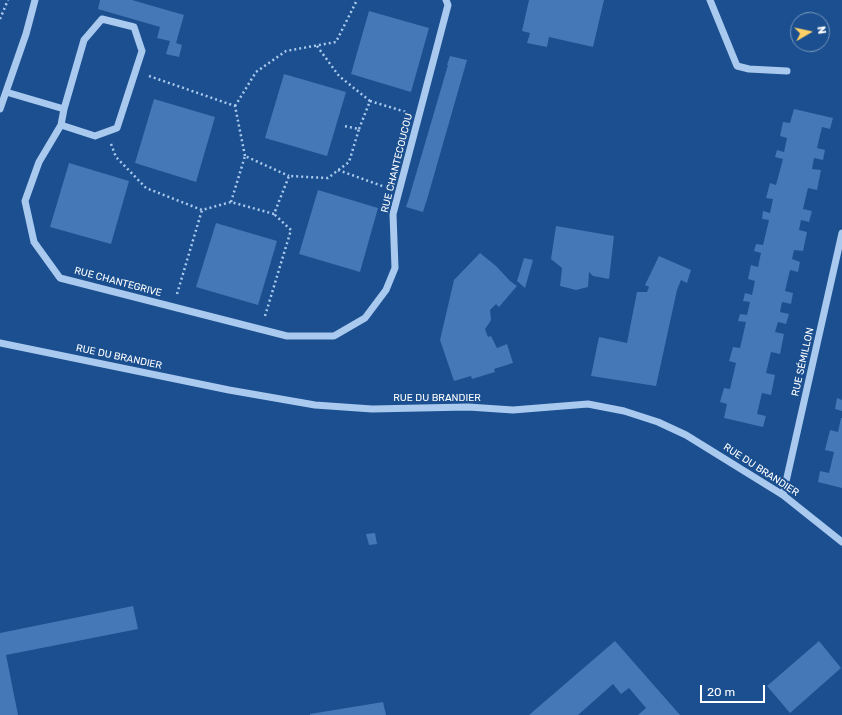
<!DOCTYPE html>
<meta charset="utf-8">
<style>
body{margin:0}
#map{position:relative;width:842px;height:715px;overflow:hidden;background:#1b4f8f;font-family:Rubik,sans-serif}
canvas{display:block}
.north{position:absolute;left:790px;top:12px;width:40px;height:40px;box-sizing:border-box;background:#1b4f8f;border:1px solid #7695bc;border-radius:50%;rotate:81deg;font-size:11px;font-weight:700;line-height:16px;text-align:center;color:#fff}
.north::after{content:'';display:block;margin:auto;width:14px;height:18px;background:#ffd166;clip-path:polygon(50% 0,100% 100%,50% 72%,0 100%)}
.scale{position:absolute;left:700px;top:685px;width:65px;height:18px;box-sizing:border-box;border:2px solid #fff;border-top:0;padding-left:5px;font-size:12px;line-height:14px;white-space:nowrap;color:#fff;-webkit-text-stroke:3px #1b4f8f;paint-order:stroke}
</style>
<div id="map">
<canvas width="842" height="715"></canvas>
<div class="north">N</div>
<div class="scale">20 m</div>
</div>
<script>
const ctx = document.querySelector('canvas').getContext('2d');
ctx.lineJoin = 'round';
function fillPath(path, color) { ctx.fillStyle = color; ctx.fill(path, 'evenodd'); }
const shape = rows => new Path2D(rows.map(r => 'M' + r).join(''));
function strokePath(path, color, width, dash) { ctx.strokeStyle = color; ctx.lineWidth = width; ctx.lineCap = dash ? 'butt' : 'round'; ctx.setLineDash(dash || []); ctx.stroke(path); }
function label(font, color, halo, rows, align = 'center') {
  ctx.font = font + ' Rubik,sans-serif'; ctx.lineWidth = 4; ctx.setLineDash([]); ctx.textBaseline = 'middle'; ctx.strokeStyle = halo; ctx.fillStyle = color; for (const [text, x, y, turn = 0] of rows) {
    ctx.save(); ctx.translate(x, y); ctx.rotate((+turn || 0) * Math.PI / 180); ctx.textAlign = isNaN(turn) ? turn : align; if (halo) ctx.strokeText(text, 0, 0); ctx.fillText(text, 0, 0); ctx.restore();
  }
}
const building = shape([
 [100,0,132,0,184,15,176,43,182,45,179,57,166,54,170,41,157,38,160,27,98,9],
 [529,0,604,0,593,47,549,37,547,47,527,43,530,33,522,31],
 [369,11,429,28,411,92,351,74],
 [450,56,467,60,426,203,426,202,423,212,406,207,409,198,448,65,447,65],
 [284,74,346,92,327,156,265,138],
 [154,99,215,117,196,182,135,163],
 [794,109,833,118,830,129,822,127,817,148,825,150,823,160,814,158,812,169,821,170,817,190,808,188,803,209,812,211,809,222,801,220,799,230,807,232,803,251,794,250,792,259,800,262,798,272,790,270,785,291,793,293,791,304,782,302,780,312,789,314,786,324,778,322,775,332,784,334,780,354,771,352,766,373,775,375,771,395,762,393,757,414,766,416,763,427,724,418,727,404,720,402,724,388,730,389,736,363,729,361,733,347,740,348,746,322,738,321,740,314,747,315,750,302,743,301,745,293,752,295,755,281,748,279,751,265,758,267,761,253,754,251,756,244,763,245,769,220,762,219,763,211,770,213,773,199,766,198,770,183,776,185,783,159,775,157,777,150,784,152,787,138,780,136,783,122,790,123],
 [69,163,129,181,111,244,50,227],
 [318,190,378,208,360,272,299,254],
 [216,223,277,241,258,305,196,287],
 [556,226,614,236,609,279,593,276,589,272,588,287,576,290,560,286,562,268,551,259],
 [480,253,496,266,510,281,517,286,499,307,496,304,490,310,491,319,490,322,485,329,488,337,491,336,497,348,507,344,513,363,494,369,495,372,472,379,471,376,454,381,440,340,454,280],
 [659,256,691,270,687,283,681,280,677,290,656,386,591,376,599,337,627,343,637,292,647,292,649,287,645,285],
 [524,258,533,260,525,288,517,281],
 [837,398,842,400,842,411,835,409],
 [841,418,842,418,842,488,818,482,820,471,829,473,834,452,825,450,830,430,838,432],
 [375,533,377,544,369,545,366,534],
 [133,606,138,629,6,655,18,715,0,715,0,633],
 [615,641,680,715,638,715,646,708,629,688,621,694,613,684,578,715,529,715],
 [819,641,841,668,790,713,767,686],
 [383,702,386,715,310,715,310,714]
]);
const path = shape([
 [0,19,8,0],
 [317,46,339,76,370,101],
 [149,76,235,106,245,156],
 [235,106,256,72,286,51,336,42,357,0],
 [359,129,370,101,406,112],
 [111,144,116,157,146,188,202,210,231,202,274,214,289,176,328,178,349,162,359,129,344,126],
 [338,170,385,187],
 [231,202,245,156,289,176],
 [177,294,202,210],
 [265,316,291,230,274,214]
]);
const minor = shape([
 [710,0,737,66,749,69,787,71],
 [6,92,64,109],
 [0,109,26,34,35,0],
 [61,125,95,136,117,128,142,51,134,27,102,19,84,40,64,109,61,125,39,162,25,201,34,242,60,278,287,336,334,336,365,318,386,290,395,268,393,214,448,5,446,0],
 [0,343,229,390,315,405,372,409,468,407,513,410,588,404,624,411,658,422,686,435,783,495,842,542],
 [783,495,842,233]
]);
const streetNames = [
 ["RUE CHANTECOUCOU",397,163,-76],
 ["RUE CHANTEGRIVE",118,282,15],
 ["RUE DU BRANDIER",119,357,12],
 ["RUE SÉMILLON",803,362,-77],
 ["RUE DU BRANDIER",437,398],
 ["RUE DU BRANDIER",761,470,33]
];
fillPath(building, '#4478b7');
strokePath(path, '#a9c9ee', 2.5, [2, 3]);
strokePath(minor, '#a9c9ee', 7);
label('10px', '#fff', '#1b4f8f', streetNames);
</script>
